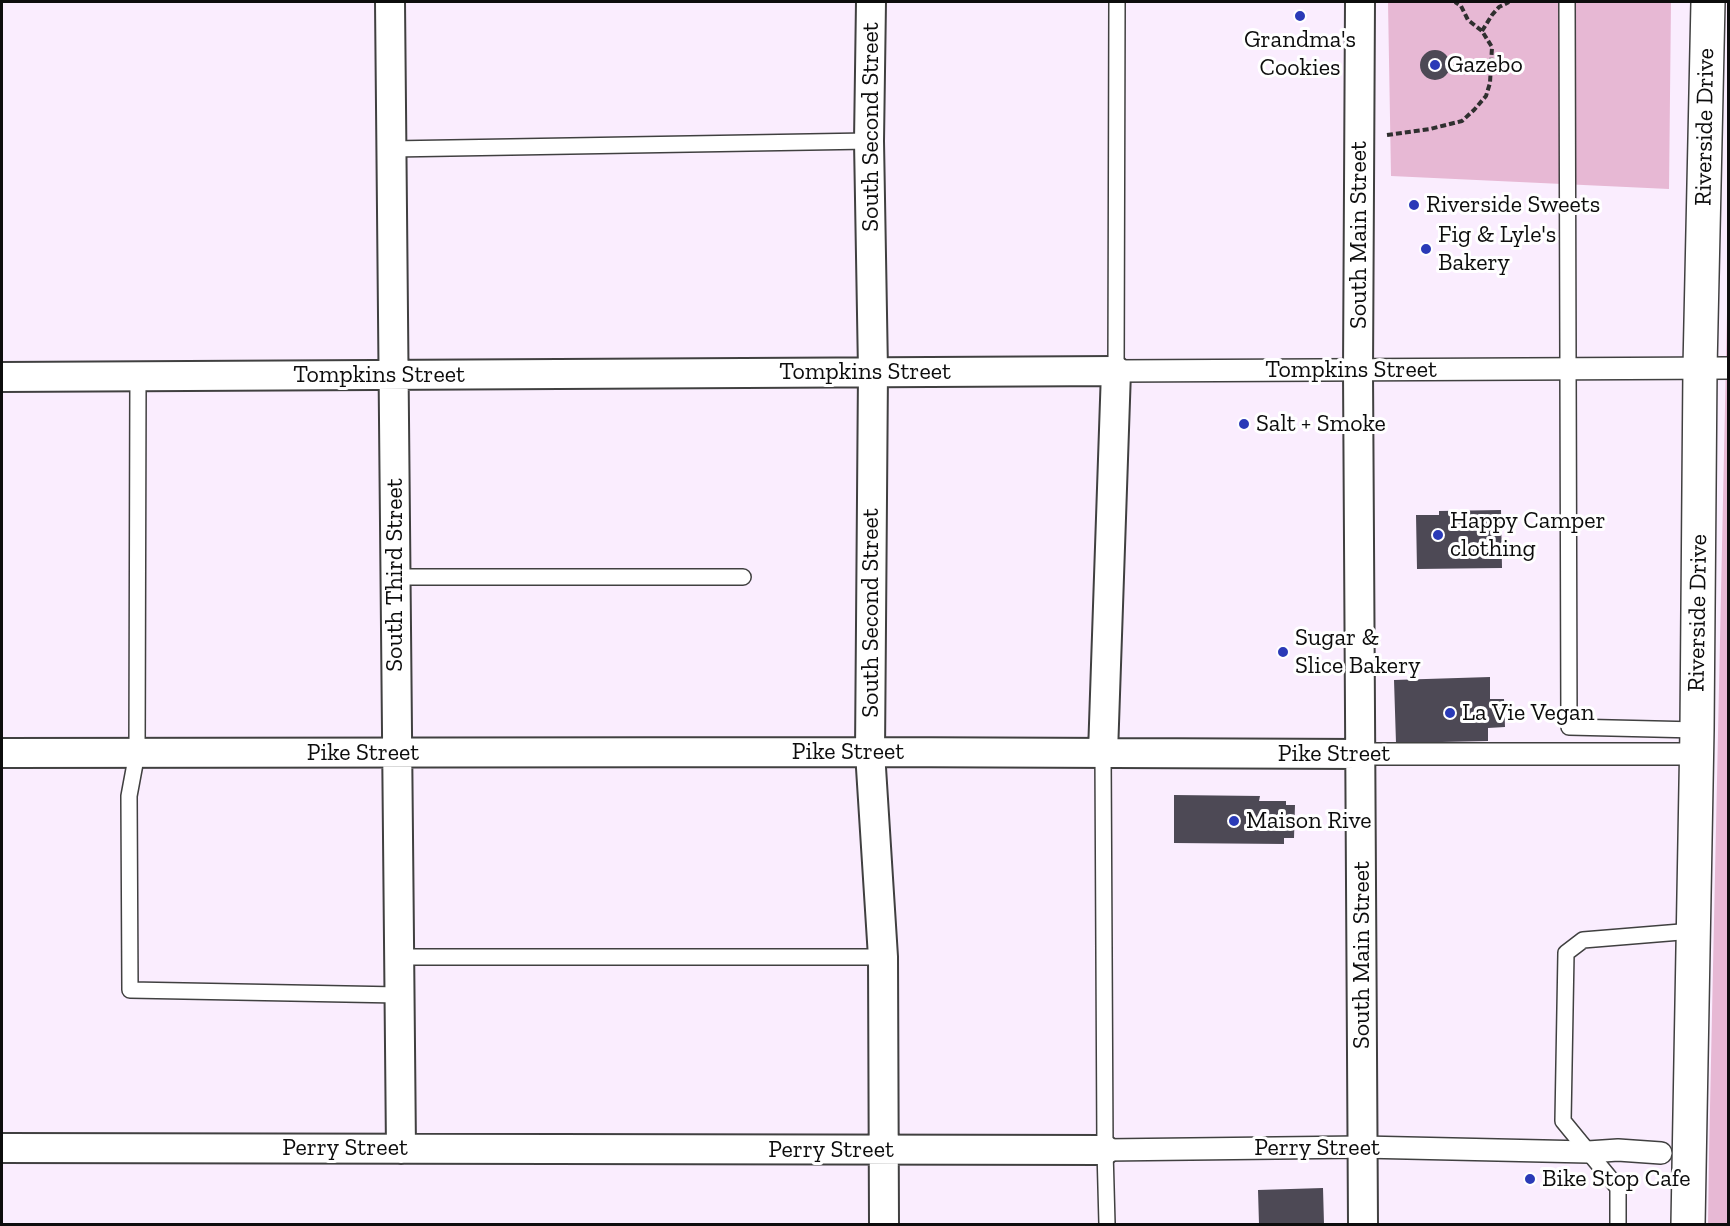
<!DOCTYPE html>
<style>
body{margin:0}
#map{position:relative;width:1730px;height:1226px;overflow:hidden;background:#faedfe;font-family:"Zilla Slab",serif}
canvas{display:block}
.frame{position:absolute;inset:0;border:3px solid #0d0d0d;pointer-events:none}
</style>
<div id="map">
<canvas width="1730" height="1226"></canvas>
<div class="frame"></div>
</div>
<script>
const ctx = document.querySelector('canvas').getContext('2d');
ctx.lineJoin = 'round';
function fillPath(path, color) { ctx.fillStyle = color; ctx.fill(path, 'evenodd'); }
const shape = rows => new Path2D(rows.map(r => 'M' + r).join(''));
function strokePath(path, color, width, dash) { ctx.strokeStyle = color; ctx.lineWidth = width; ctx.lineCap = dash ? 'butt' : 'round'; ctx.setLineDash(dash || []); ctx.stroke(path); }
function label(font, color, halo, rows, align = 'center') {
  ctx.font = font + ' "Zilla Slab",serif'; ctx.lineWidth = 6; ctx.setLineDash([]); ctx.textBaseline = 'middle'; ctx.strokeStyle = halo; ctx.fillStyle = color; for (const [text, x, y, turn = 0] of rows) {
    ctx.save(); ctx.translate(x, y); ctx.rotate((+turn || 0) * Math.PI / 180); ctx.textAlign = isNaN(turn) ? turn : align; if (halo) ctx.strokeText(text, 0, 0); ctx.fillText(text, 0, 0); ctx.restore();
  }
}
const green = shape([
 [1388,2,1671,2,1669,189,1391,176],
 [1728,266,1728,1224,1708,1224,1709,1154]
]);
const building = shape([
 '1420 65a15 15 0 1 1 30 0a15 15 0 1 1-30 0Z',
 [1501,510,1502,568,1417,569,1416,515,1439,515,1439,511],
 [1490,677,1490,699,1504,699,1505,727,1488,728,1488,741,1396,743,1394,680],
 [1174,795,1260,796,1259,801,1286,801,1286,805,1295,805,1294,838,1284,838,1284,844,1174,843],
 [1323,1188,1324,1224,1259,1224,1258,1190]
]);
const path = shape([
 [1482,31,1492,15,1499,7,1509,2],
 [1452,67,1491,65],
 [1387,135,1430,129,1462,121,1474,110,1486,96,1490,83,1492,47,1482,31,1468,20,1461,6,1455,2]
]);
const service = shape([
 [1567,2,1569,727,1697,730],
 [391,149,869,141],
 [1116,371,1117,2],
 [138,376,137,753,129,796,130,990,399,995],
 [395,577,743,577],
 [1103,753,1105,1150,1107,1224],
 [399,957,883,957],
 [1618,1224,1618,1188,1563,1121,1566,953,1583,940,1693,931]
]);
const pedestrian = shape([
 [1116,371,1728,368],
 [1361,754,1695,754],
 [1105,1150,1362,1147,1588,1152,1618,1150,1661,1153]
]);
const minor = shape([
 [390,2,401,1149],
 [871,2,869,141,873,371,870,752,883,957,884,1224],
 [1360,2,1358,371,1363,1224],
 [2,377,1116,371,1103,753],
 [2,753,870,752,1361,754],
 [2,1148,1105,1150]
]);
const tertiary = shape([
 [1688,1224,1697,730,1700,368,1708,2]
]);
const markers = [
 [1300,16,6,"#2a3ab7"],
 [1435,65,6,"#2a3ab7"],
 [1414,205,6,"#2a3ab7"],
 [1426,249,6,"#2a3ab7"],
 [1244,424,6,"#2a3ab7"],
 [1438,535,6,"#2a3ab7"],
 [1283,652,6,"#2a3ab7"],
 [1450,713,6,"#2a3ab7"],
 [1234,821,6,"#2a3ab7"],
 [1530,1179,6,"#2a3ab7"]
];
const poiNames = [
 ["Grandma's",1300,40,"center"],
 ["Cookies",1300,68,"center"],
 ["Gazebo",1447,65],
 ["Riverside Sweets",1426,205],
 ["Fig & Lyle's",1438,235],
 ["Bakery",1438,263],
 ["Salt + Smoke",1256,424],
 ["Happy Camper",1450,521],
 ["clothing",1450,549],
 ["Sugar &",1295,638],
 ["Slice Bakery",1295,666],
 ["La Vie Vegan",1462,713],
 ["Maison Rive",1246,821],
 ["Bike Stop Cafe",1542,1179]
];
const streetNames = [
 ["South Second Street",871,127,-90],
 ["Riverside Drive",1705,127,-89],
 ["South Main Street",1359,235,-90],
 ["Tompkins Street",1351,370],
 ["Tompkins Street",865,372],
 ["Tompkins Street",379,375],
 ["South Third Street",395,575,-90],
 ["South Second Street",871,613,-90],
 ["Riverside Drive",1698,613,-89],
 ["Pike Street",848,752],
 ["Pike Street",363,753],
 ["Pike Street",1334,754],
 ["South Main Street",1362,955,-90],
 ["Perry Street",345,1148],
 ["Perry Street",1317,1148],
 ["Perry Street",831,1150]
];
fillPath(green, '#e7b8d4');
fillPath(building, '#4d4955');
strokePath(service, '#404040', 18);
strokePath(pedestrian, '#404040', 24);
strokePath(minor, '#404040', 32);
strokePath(tertiary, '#404040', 36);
strokePath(path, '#2f2f2f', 4, [6, 3]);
strokePath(service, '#fff', 15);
strokePath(pedestrian, '#fff', 21);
strokePath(minor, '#fff', 28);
strokePath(tertiary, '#fff', 33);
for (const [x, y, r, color] of markers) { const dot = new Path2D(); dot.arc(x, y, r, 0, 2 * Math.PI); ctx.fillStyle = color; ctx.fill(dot); strokePath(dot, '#fff', 2); }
label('24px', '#0d0d0d', '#fff', poiNames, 'left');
label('24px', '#0d0d0d', '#fff', streetNames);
</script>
